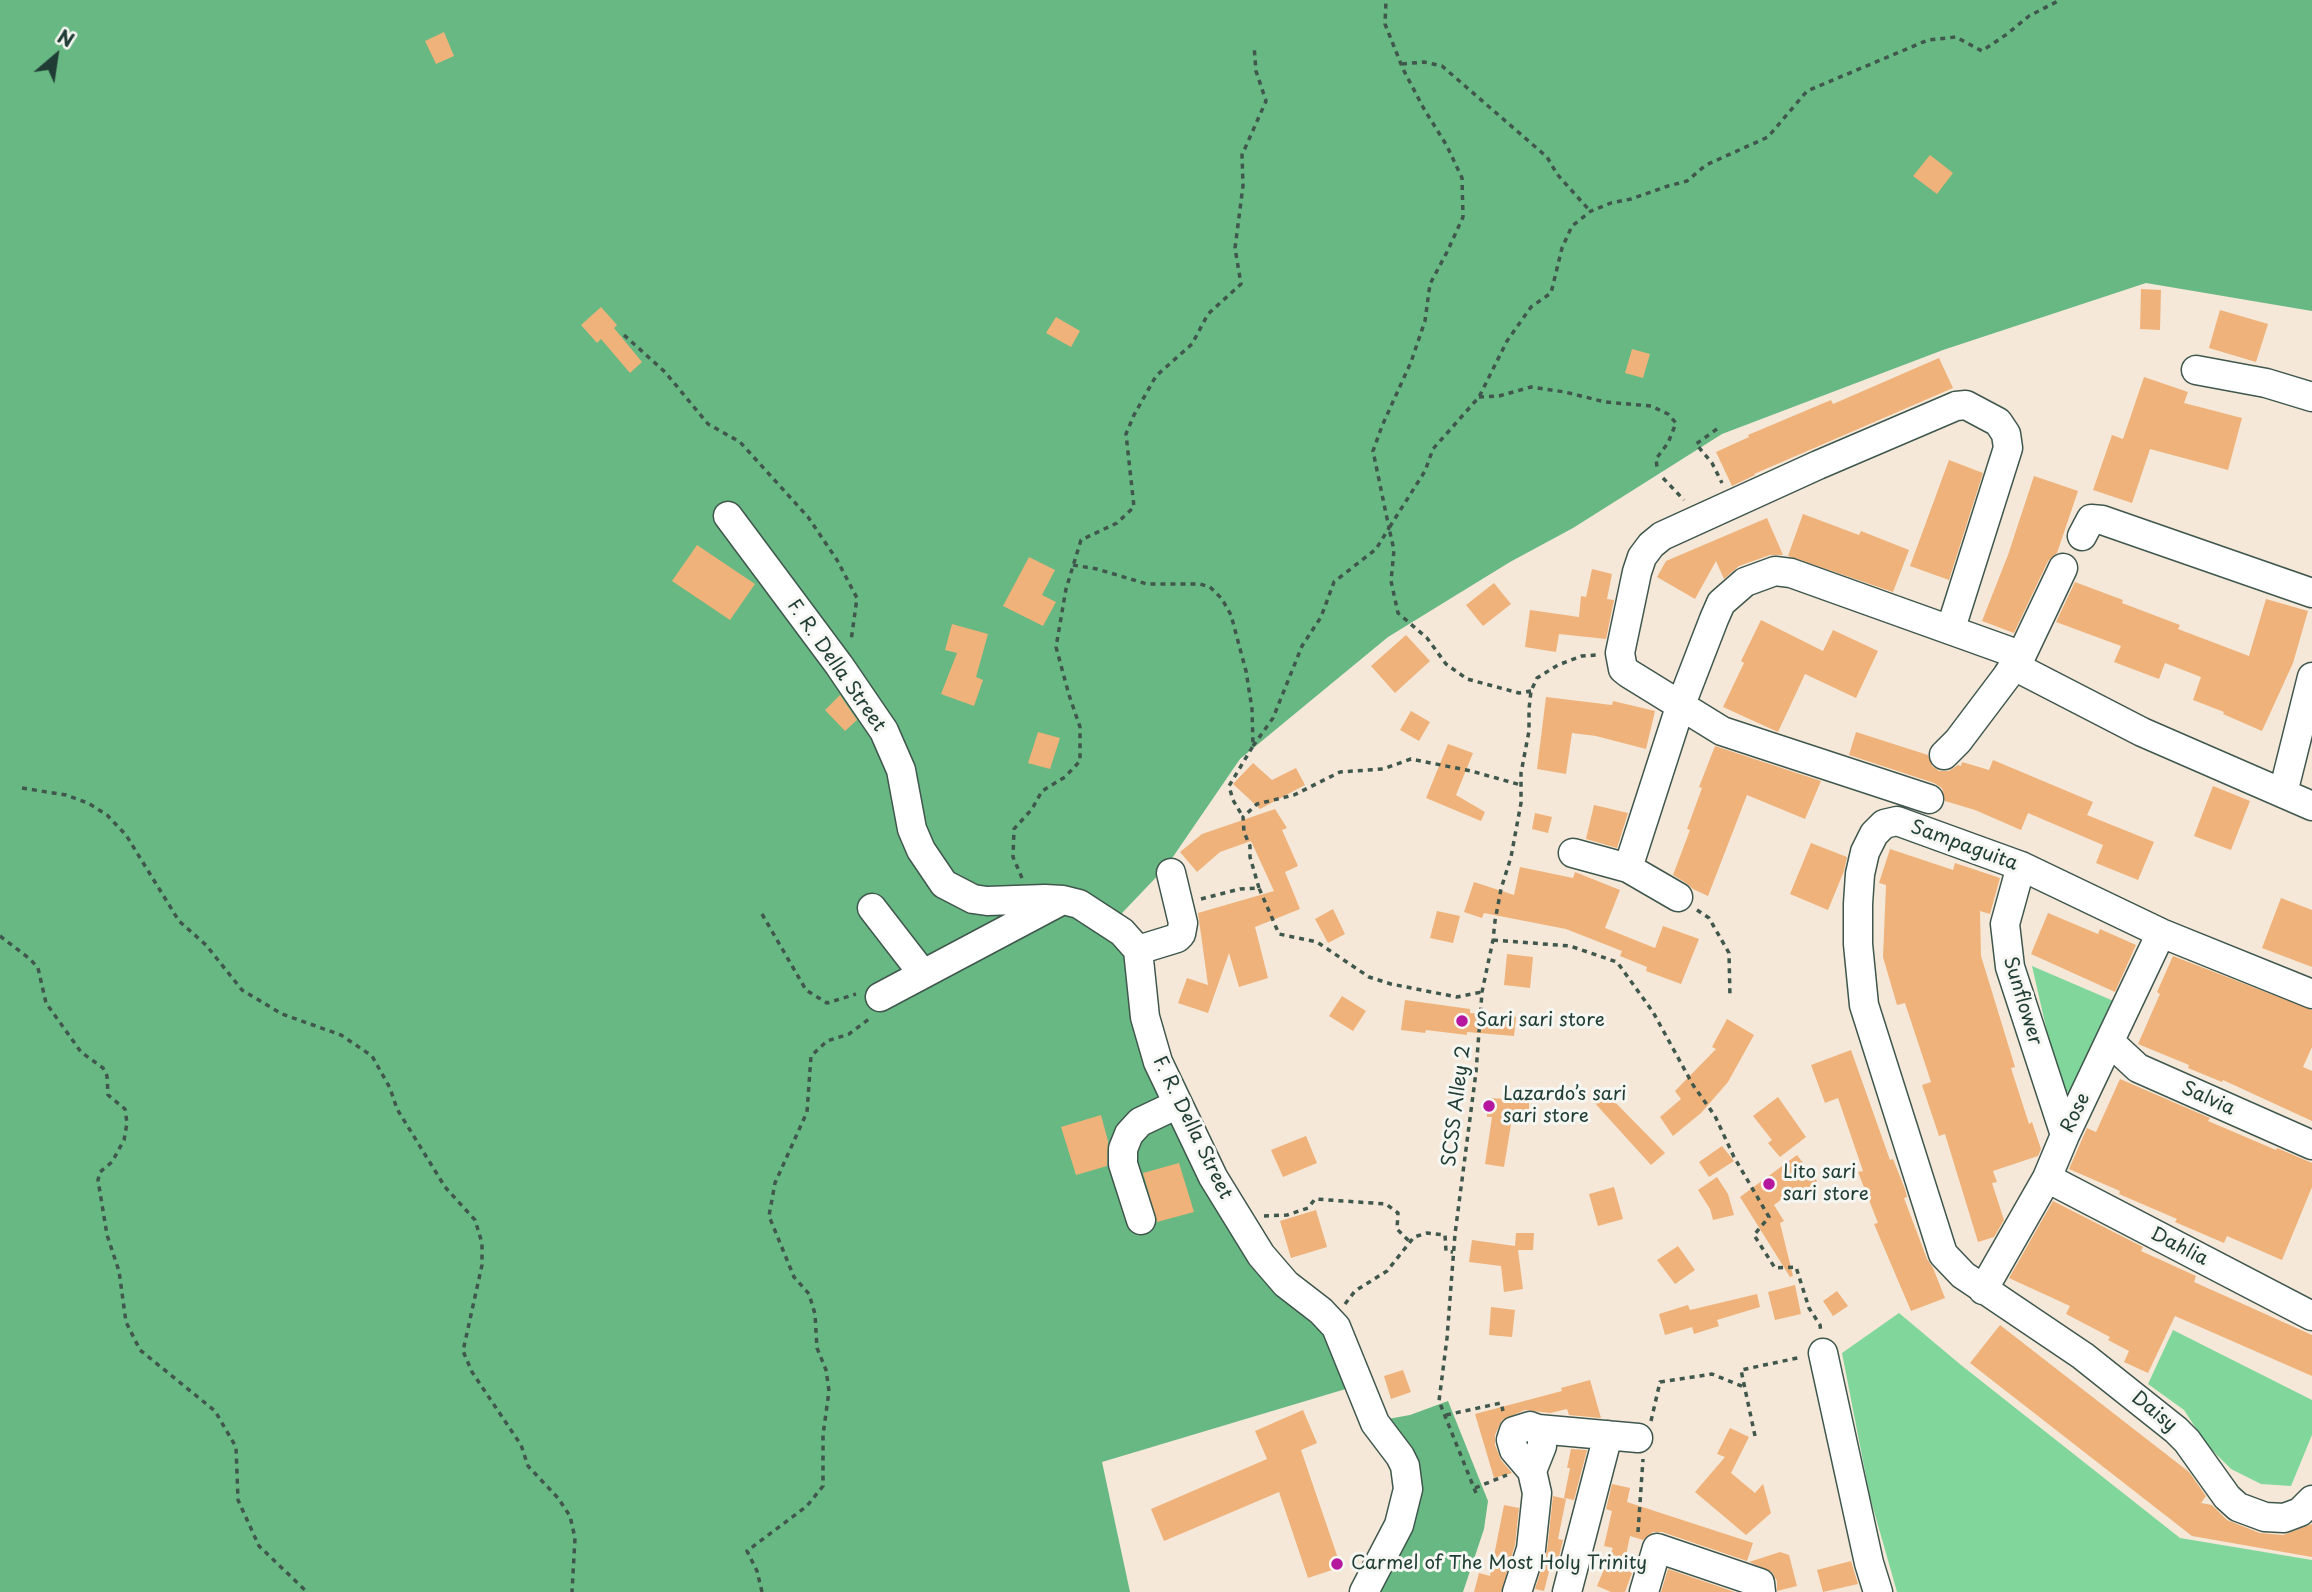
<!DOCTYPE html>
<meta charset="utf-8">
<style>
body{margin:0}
#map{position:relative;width:2312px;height:1592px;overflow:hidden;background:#f5e8d8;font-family:"Playpen Sans",sans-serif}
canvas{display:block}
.north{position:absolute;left:21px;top:21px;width:70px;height:70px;-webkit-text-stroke:5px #f6f6f2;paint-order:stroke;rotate:29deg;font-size:19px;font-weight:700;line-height:28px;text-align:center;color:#1f3d34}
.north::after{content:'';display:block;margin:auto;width:24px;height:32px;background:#1f3d34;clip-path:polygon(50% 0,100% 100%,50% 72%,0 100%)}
</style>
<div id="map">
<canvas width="2312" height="1592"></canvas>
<div class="north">N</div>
</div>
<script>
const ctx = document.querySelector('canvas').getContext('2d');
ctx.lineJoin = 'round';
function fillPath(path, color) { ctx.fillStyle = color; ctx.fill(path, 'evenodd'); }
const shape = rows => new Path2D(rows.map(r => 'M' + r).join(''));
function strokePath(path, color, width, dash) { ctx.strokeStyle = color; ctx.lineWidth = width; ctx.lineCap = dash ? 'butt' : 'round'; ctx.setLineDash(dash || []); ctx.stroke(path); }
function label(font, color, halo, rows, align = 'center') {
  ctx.font = font + ' "Playpen Sans",sans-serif'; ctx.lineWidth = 6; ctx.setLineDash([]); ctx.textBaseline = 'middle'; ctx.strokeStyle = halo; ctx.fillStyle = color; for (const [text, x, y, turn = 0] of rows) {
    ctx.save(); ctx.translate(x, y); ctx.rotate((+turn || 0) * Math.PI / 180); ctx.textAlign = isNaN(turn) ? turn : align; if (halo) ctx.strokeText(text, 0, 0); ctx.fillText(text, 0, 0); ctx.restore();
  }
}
const green = shape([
 [2032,966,2116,1002,2072,1091,2061,1093],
 [1899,1313,1961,1365,2180,1538,2312,1560,2312,1592,1897,1592,1870,1497,1842,1353],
 [2173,1330,2312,1400,2312,1435,2291,1486,2261,1484,2231,1469,2207,1445,2184,1410,2148,1384]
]);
const forest = shape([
 [0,0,2312,0,2312,311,2146,283,1943,350,1722,434,1573,528,1510,562,1388,637,1240,759,1166,867,1122,913,1150,950,1159,1031,1220,1172,1388,1419,1410,1415,1448,1401,1488,1501,1484,1529,1463,1592,1356,1592,1392,1523,1397,1477,1349,1388,1102,1462,1130,1592,0,1592]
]);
const building = shape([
 [444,32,454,56,436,64,425,41],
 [1930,155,1953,173,1937,194,1913,176],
 [2141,289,2161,290,2160,330,2140,329],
 [601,307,617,325,614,328,642,362,630,373,601,339,597,343,581,325],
 [2220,310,2268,324,2256,362,2209,348],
 [1056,317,1080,331,1071,347,1046,333],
 [1632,349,1650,354,1643,378,1625,373],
 [1939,358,1953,388,1754,474,1755,475,1732,486,1716,452,1749,437,1748,435,1831,400,1833,404],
 [2144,377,2188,392,2184,403,2242,418,2228,470,2150,449,2132,503,2093,490,2112,435,2123,439],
 [1949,460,1983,473,1949,580,1910,566],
 [2034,476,2078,491,2057,553,2048,561,2014,633,1982,621,2008,555],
 [1803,514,1859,535,1861,531,1909,550,1893,592,1788,556],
 [1767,518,1783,555,1770,555,1739,566,1724,579,1716,561,1695,599,1657,577,1666,561],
 [697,545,755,584,730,620,672,581],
 [1029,557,1055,570,1042,595,1056,602,1043,626,1003,606],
 [1592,569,1612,574,1607,599,1614,600,1606,639,1559,634,1556,652,1525,647,1530,610,1579,617,1581,596,1586,597],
 [2075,582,2123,600,2122,603,2180,625,2178,629,2249,656,2266,599,2308,611,2293,663,2262,731,2223,714,2224,712,2193,700,2201,677,2165,663,2159,679,2114,662,2121,646,2056,622],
 [1494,583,1511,604,1483,626,1466,605],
 [1761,620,1823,651,1833,630,1878,651,1856,698,1805,674,1778,732,1723,707,1744,663,1741,661],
 [952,624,988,634,976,677,983,680,974,706,941,694,957,653,945,650],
 [1406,635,1430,661,1395,693,1371,666],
 [840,695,857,720,845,731,825,710],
 [1546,697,1612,705,1613,701,1655,711,1646,749,1596,736,1572,733,1566,774,1537,769],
 [1411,711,1430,722,1419,741,1400,730],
 [1038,732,1060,738,1050,769,1028,763],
 [1856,732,1928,755,1932,766,1939,771,1949,771,1958,765,1961,766,1962,762,1989,770,1993,760,2093,802,2087,815,2154,842,2138,880,2096,863,2103,845,2028,813,2021,830,1975,810,1945,801,1942,788,1934,783,1849,755],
 [1448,744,1473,753,1456,795,1485,812,1481,821,1426,798],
 [1715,746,1821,781,1805,819,1747,795,1708,896,1693,889,1686,883,1673,875,1690,830,1687,829,1702,788,1699,787],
 [1253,763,1272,780,1296,768,1305,785,1260,809,1233,784],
 [2213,786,2250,801,2231,850,2194,836],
 [1594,805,1628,813,1617,848,1586,839],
 [1275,809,1287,828,1282,830,1298,866,1285,872,1300,909,1255,927,1268,978,1239,987,1229,953,1208,1013,1178,1003,1187,978,1208,985,1198,913,1274,891,1251,841,1220,852,1197,872,1180,852,1202,834],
 [1535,813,1552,817,1548,833,1532,829],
 [1811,843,1847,857,1844,871,1828,910,1790,894],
 [1890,849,1953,870,1955,863,2000,878,1990,914,1980,911,1981,956,2015,1067,2011,1068,2029,1124,2032,1122,2041,1149,2038,1156,1993,1171,1997,1182,1992,1183,2004,1220,1994,1237,1978,1242,1945,1134,1939,1136,1922,1085,1931,1082,1905,1003,1897,1005,1883,957,1886,885,1879,883],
 [1520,867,1573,878,1575,872,1620,890,1605,928,1655,948,1663,926,1699,939,1681,984,1646,971,1647,967,1620,956,1622,951,1566,929,1484,913,1482,918,1464,912,1474,882,1514,895],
 [2281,898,2312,910,2312,967,2262,948],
 [1333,909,1345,934,1328,943,1315,919],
 [1437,911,1460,916,1453,943,1430,938],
 [2048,913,2098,934,2100,929,2136,945,2115,992,2031,954],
 [1507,954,1533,957,1530,988,1504,985],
 [2173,956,2312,1010,2312,1047,2303,1067,2312,1071,2312,1121,2223,1080,2222,1082,2188,1068,2189,1065,2138,1044,2160,994,2157,992],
 [1342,996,1366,1011,1353,1031,1329,1016],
 [1405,1000,1470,1009,1470,1013,1516,1017,1514,1036,1467,1032,1467,1035,1426,1030,1425,1033,1401,1030],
 [1727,1019,1754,1035,1728,1082,1701,1113,1673,1136,1660,1117,1681,1099,1675,1091,1716,1049,1712,1047],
 [1851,1050,1890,1160,1893,1159,1905,1189,1907,1197,1904,1198,1927,1259,1933,1268,1945,1298,1911,1311,1874,1224,1878,1223,1858,1172,1863,1171,1838,1098,1825,1103,1811,1065],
 [2120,1079,2210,1118,2208,1121,2276,1150,2277,1148,2312,1163,2312,1187,2282,1260,2227,1236,2224,1243,2175,1222,2177,1219,2119,1194,2120,1191,2069,1169,2087,1128,2096,1132],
 [1600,1093,1606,1093,1665,1153,1651,1165,1592,1100],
 [1778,1097,1806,1137,1780,1157,1768,1143,1772,1140,1753,1116],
 [1487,1098,1529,1100,1529,1117,1512,1118,1504,1167,1485,1164,1492,1117,1487,1117],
 [1101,1115,1108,1141,1107,1166,1076,1175,1061,1127],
 [1306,1136,1317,1163,1283,1177,1271,1150],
 [1722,1146,1734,1161,1709,1177,1699,1162],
 [1797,1155,1817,1181,1803,1193,1798,1187,1774,1205,1784,1221,1780,1223,1793,1276,1790,1277,1740,1197],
 [1179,1163,1194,1212,1157,1222,1143,1173],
 [1717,1177,1728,1194,1734,1215,1713,1220,1710,1209,1698,1190],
 [1614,1187,1623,1219,1598,1226,1589,1194],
 [2053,1201,2143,1247,2141,1251,2196,1276,2194,1282,2312,1335,2312,1376,2175,1316,2148,1373,2124,1362,2129,1351,2108,1340,2110,1337,2066,1314,2070,1306,2009,1278],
 [1316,1210,1327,1247,1291,1258,1280,1221],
 [1516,1233,1534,1233,1533,1250,1518,1250,1523,1289,1504,1292,1501,1266,1469,1262,1472,1240,1515,1246],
 [1678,1246,1695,1270,1675,1284,1657,1260],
 [1795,1285,1801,1314,1775,1320,1768,1292],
 [1837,1291,1848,1306,1833,1316,1823,1301],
 [1757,1294,1760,1307,1717,1320,1719,1326,1694,1334,1692,1327,1665,1335,1659,1314,1688,1305,1690,1310],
 [1491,1307,1515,1310,1512,1337,1489,1335],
 [2000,1325,2189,1472,2206,1496,2201,1503,2212,1505,2227,1520,2260,1533,2283,1535,2312,1524,2312,1557,2192,1536,1970,1363],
 [1403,1370,1411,1392,1391,1399,1384,1376],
 [1590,1380,1601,1418,1569,1415,1567,1409,1550,1413,1525,1410,1502,1420,1495,1435,1495,1445,1501,1460,1512,1473,1494,1478,1475,1414,1562,1391,1561,1388],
 [1303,1410,1317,1443,1301,1450,1341,1567,1308,1578,1279,1492,1164,1541,1151,1509,1267,1459,1255,1431],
 [1730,1428,1749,1437,1731,1473,1755,1493,1763,1484,1771,1513,1746,1535,1695,1492,1725,1457,1717,1454],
 [1571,1449,1587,1450,1574,1500,1564,1498,1570,1468,1567,1468],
 [1612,1484,1630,1488,1627,1502,1753,1543,1747,1561,1662,1532,1653,1532,1643,1540,1630,1536,1623,1569,1632,1573,1625,1592,1611,1592,1597,1586,1613,1548,1604,1546,1612,1511,1606,1509],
 [1553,1496,1566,1499,1558,1539,1563,1540,1557,1565,1551,1564,1544,1591,1535,1589,1547,1551],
 [1504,1505,1519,1508,1515,1545,1501,1592,1474,1592,1479,1573,1490,1576],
 [1780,1552,1789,1555,1797,1586,1777,1591,1777,1581,1772,1572,1749,1562],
 [1851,1561,1858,1584,1823,1592,1817,1570],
 [1668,1569,1735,1592,1661,1592]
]);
const path = shape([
 [1402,64,1424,62,1442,66,1547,157,1557,174,1590,211],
 [624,335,665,372,708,424,740,442,808,517,837,560,857,598,851,641],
 [1479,397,1499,396,1531,387,1565,392,1605,402,1651,406,1668,414,1676,423,1668,443,1656,459,1657,467],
 [1717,429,1696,444,1712,463,1722,483],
 [1663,478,1684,500],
 [1073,565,1097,569,1147,584,1200,584,1210,587,1222,599,1231,615,1246,671,1252,709,1253,746,1229,786,1233,800,1243,817],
 [1531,691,1519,693,1467,679,1446,664,1427,638,1398,613,1391,581,1394,550,1389,528,1425,471,1433,449,1479,397,1507,341,1531,307,1551,293,1562,248,1572,226,1591,211,1611,203,1631,199,1668,186,1687,181,1706,165,1768,137,1807,91,1928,40,1956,37,1982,51,2007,34,2029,16,2060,0],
 [1253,746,1273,718,1302,646,1321,617,1334,582,1376,549,1389,528,1373,451,1382,426,1411,362,1425,321,1430,284,1447,252,1463,217,1462,178,1447,146,1424,109,1403,69,1385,24,1386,0],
 [22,788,66,795,88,803,107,815,126,835,179,921,206,945,242,990,282,1014,341,1035,372,1056,390,1088,397,1109,445,1187,475,1220,482,1243,482,1265,463,1351,472,1372,521,1445,528,1466,558,1498,570,1516,575,1538,572,1592],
 [1022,878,1013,857,1014,829,1032,809,1042,791,1065,777,1080,761,1080,727,1069,695,1056,647,1066,589,1081,540,1117,523,1134,507,1126,434,1134,415,1156,376,1192,344,1208,314,1241,284,1235,248,1243,186,1242,155,1266,101,1256,71,1254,46],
 [1259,888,1250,857,1250,846,1244,832,1243,817,1257,804,1294,795,1340,772,1383,769,1411,759,1471,771,1521,785],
 [1201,899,1240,889,1259,888,1279,934,1317,942,1369,977,1391,984,1457,997,1482,992],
 [1697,910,1709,918,1729,953,1730,998],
 [762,914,806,990,827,1003,856,994],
 [0,936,30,959,38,968,46,1003,81,1052,103,1068,107,1076,108,1095,125,1109,127,1123,124,1140,112,1162,100,1172,98,1180,107,1235,119,1271,126,1322,140,1350,215,1411,236,1447,238,1500,259,1546,307,1592],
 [1493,940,1570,946,1617,962,1653,1012,1693,1085,1715,1116,1734,1157,1769,1217,1754,1235,1775,1268,1796,1267,1809,1308,1820,1325,1821,1332],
 [1264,1216,1287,1215,1308,1208,1315,1199,1386,1204,1398,1213,1397,1229,1410,1242],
 [1345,1304,1355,1291,1387,1271,1414,1237,1427,1233,1445,1235,1446,1251,1453,1252],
 [1446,1415,1501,1403,1503,1411],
 [1651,1421,1660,1382,1712,1374,1744,1387],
 [1755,1436,1741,1370,1802,1357],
 [1475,1488,1507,1475],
 [1476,1493,1439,1401,1447,1338,1455,1234,1476,1072,1482,992,1493,940,1495,921,1501,889,1511,857,1521,803,1521,773,1529,731,1529,709,1531,691,1537,678,1558,665,1582,656,1596,655],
 [1638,1532,1643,1459],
 [762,1592,757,1571,747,1551,807,1506,823,1486,823,1435,829,1391,826,1370,817,1348,815,1314,809,1294,794,1277,769,1216,775,1183,807,1112,811,1056,827,1041,849,1034,869,1019]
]);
const minor = shape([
 [2196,370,2266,383,2312,397],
 [728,516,839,665,884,731,901,770,912,829,921,850,944,884,973,899,987,901,1045,899,1063,900,1079,904,1122,932,1138,950,1145,1017,1158,1062,1213,1177,1261,1255,1286,1284,1321,1311,1336,1327,1375,1423,1400,1456,1405,1466,1408,1489,1399,1525,1364,1592],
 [2082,536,2091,519,2102,520,2312,593],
 [2016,667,2142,732,2312,806],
 [2016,667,2063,568],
 [1944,755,1958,741,2007,676,2020,655],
 [2283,793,2312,677],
 [1929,799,1722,731,1628,673,1623,669,1620,653,1637,572,1642,557,1651,545,1662,536,1818,465,1956,406,1966,405,1998,422,2006,434,2008,448,1951,628],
 [1573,853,1628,868,1678,897],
 [2021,866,2005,924,2010,967,2065,1135],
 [1628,868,1680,707,1714,619,1721,603,1745,582,1775,571,1791,573,2020,655,2016,667],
 [872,908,923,974],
 [1138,950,1177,938,1181,934,1183,923,1171,873],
 [2312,994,2161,933,2021,866,1897,821,1884,824,1874,834,1865,852,1860,874,1858,904,1858,944,1864,1005,1943,1254,1963,1275,2083,1356,2176,1430,2187,1441,2227,1497,2238,1507,2265,1517,2284,1518,2300,1512,2312,1500],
 [880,997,1057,903],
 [2110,1042,2138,1068,2312,1145],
 [2047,1178,2312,1316],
 [1141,1220,1123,1164,1123,1149,1129,1134,1140,1122,1178,1104],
 [1983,1290,2047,1178,2065,1135,2161,933],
 [1823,1353,1869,1563,1878,1592],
 [1538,1429,1638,1438],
 [1517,1592,1531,1549,1537,1493,1532,1471,1514,1450,1511,1440,1514,1431,1530,1426,1538,1429,1542,1435,1542,1446,1532,1471],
 [1567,1592,1608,1435],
 [1644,1592,1657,1548,1760,1583,1761,1592]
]);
const markers = [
 [1462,1021,7,"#b5179e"],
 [1489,1106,7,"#b5179e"],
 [1769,1184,7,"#b5179e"],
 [1337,1564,7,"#b5179e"]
];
const streetNames = [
 ["F. R. Della Street",836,666,55],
 ["Sampaguita",1964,846,20],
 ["Sunflower",2022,1001,73],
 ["Salvia",2208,1099,24],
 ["SCSS Alley 2",1457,1106,-83],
 ["Rose",2076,1113,-64],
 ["F. R. Della Street",1192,1128,64],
 ["Dahlia",2179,1247,27],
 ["Daisy",2154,1412,39]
];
const poiNames = [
 ["Sari sari store",1476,1021],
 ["Lazardo’s sari",1503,1095],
 ["sari store",1503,1117],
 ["Lito sari",1783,1173],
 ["sari store",1783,1195],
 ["Carmel of The Most Holy Trinity",1351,1564]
];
fillPath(green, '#81d79b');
fillPath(forest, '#68b883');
fillPath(building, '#efb27a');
strokePath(minor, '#3f574d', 31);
strokePath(path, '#3f574d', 3.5, [5, 5]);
strokePath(minor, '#fff', 28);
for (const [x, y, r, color] of markers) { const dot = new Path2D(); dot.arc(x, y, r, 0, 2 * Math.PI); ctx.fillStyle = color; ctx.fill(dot); strokePath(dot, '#f6f6f2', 2.5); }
label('19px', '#1f3d34', '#f6f6f2', streetNames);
label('19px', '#1f3d34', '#f6f6f2', poiNames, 'left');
</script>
